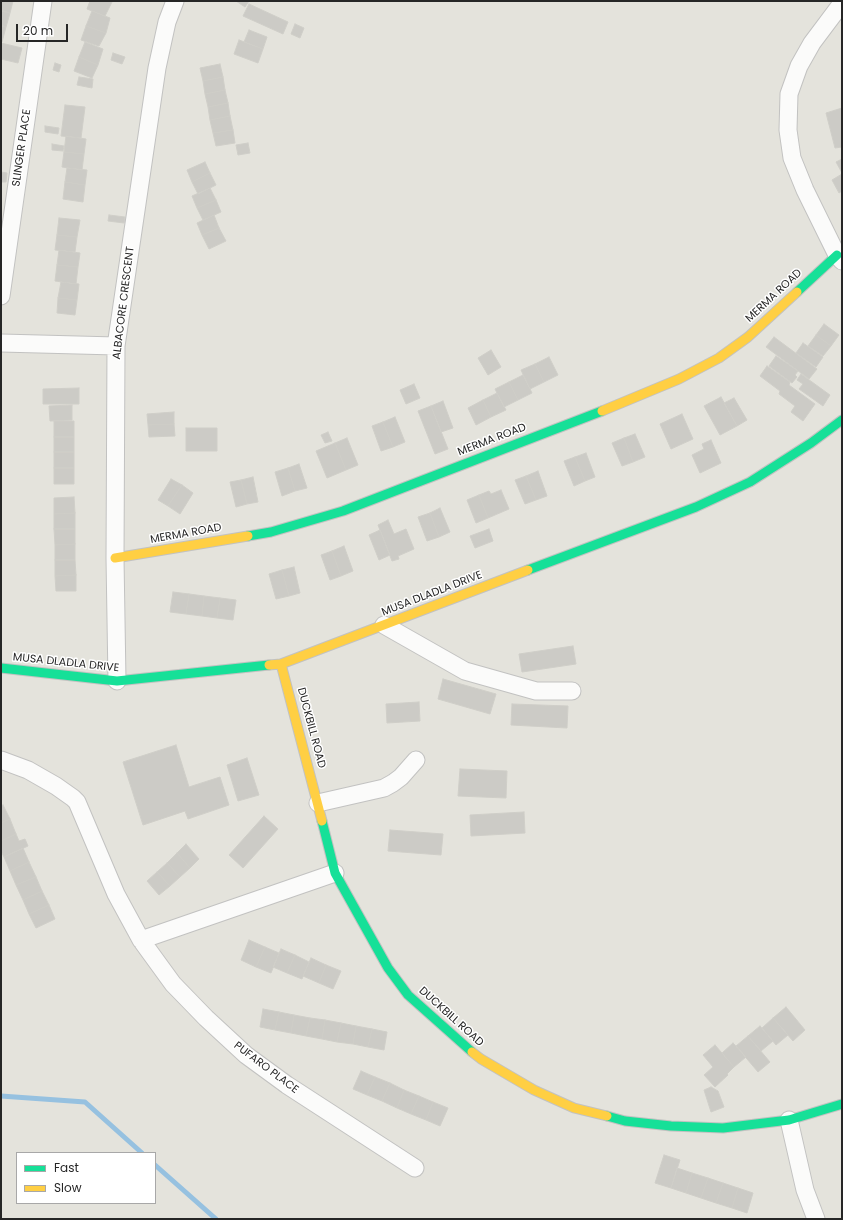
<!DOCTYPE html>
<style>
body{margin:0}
#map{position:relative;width:843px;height:1220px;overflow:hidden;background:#e4e3dc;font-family:Poppins,sans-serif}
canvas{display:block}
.frame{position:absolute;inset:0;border:2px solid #262626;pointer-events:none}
.legend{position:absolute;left:16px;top:1152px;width:140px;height:52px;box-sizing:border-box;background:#fff;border:1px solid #a8a8a8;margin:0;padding:5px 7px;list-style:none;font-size:12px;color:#262626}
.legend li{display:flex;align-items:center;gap:8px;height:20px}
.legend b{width:20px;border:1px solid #a8a8a8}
.scale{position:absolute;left:16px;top:24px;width:52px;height:18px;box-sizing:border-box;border:2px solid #262626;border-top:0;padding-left:5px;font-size:12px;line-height:14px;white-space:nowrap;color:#262626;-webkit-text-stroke:3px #fff;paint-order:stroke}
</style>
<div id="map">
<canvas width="843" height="1220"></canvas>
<div class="frame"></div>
<ul class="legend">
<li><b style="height:5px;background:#16e098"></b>Fast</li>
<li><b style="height:5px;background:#ffcf43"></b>Slow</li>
</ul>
<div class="scale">20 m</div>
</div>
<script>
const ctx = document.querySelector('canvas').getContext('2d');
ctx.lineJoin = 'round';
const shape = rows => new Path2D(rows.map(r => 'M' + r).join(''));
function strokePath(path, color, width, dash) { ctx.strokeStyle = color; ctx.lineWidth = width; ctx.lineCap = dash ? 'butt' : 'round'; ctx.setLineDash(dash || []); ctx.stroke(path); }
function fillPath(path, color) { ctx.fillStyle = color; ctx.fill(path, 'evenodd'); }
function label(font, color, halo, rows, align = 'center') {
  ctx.font = font + ' Poppins,sans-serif'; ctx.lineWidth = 3; ctx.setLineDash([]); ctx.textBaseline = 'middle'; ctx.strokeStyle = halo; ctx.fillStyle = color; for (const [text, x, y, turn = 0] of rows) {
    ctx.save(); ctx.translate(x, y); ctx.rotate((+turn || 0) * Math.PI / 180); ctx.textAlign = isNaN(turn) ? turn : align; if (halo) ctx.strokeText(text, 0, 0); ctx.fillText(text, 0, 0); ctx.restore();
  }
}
const stream = shape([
 [1,1096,85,1102,142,1153],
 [155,1165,216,1219]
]);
const building = shape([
 [1,1,13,1,10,13,1,10,1,1],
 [90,1,109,1,112,2,105,16,87,9,90,1],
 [236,1,249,1,245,7,236,1],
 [249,4,288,22,283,34,243,16,249,4],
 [1,11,10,13,6,27,1,25,1,11],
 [92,11,110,18,106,33,86,26,92,11],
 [295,24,304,28,300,38,291,34,295,24],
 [1,26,6,27,2,42,1,42,1,26],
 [86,26,106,33,99,46,81,40,86,26],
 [249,30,267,37,263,49,244,42,249,30],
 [239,40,263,49,258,63,234,54,239,40],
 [85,42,103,49,98,65,79,57,85,42],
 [1,43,22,48,18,63,1,59,1,43],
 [113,53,125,57,122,64,111,60,113,53],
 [79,57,98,65,92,78,74,71,79,57],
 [55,63,61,65,59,72,53,70,55,63],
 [220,64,223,77,203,81,200,68,220,64],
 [79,77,93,79,92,88,77,85,79,77],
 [223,77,225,90,205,94,203,81,223,77],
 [225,90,228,103,208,107,205,94,225,90],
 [228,103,230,116,210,120,208,107,228,103],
 [65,105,85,107,81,138,61,136,65,105],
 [842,108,842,147,835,148,826,113,842,108],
 [230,116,233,130,213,133,210,120,230,116],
 [45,126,59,128,58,134,45,132,45,126],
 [233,130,235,143,216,146,213,133,233,130],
 [66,136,86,139,84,154,64,152,66,136],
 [248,143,250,153,238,155,236,145,248,143],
 [52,144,64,146,63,151,52,150,52,144],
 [64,152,84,154,82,170,62,167,64,152],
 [842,159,842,173,836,162,842,159],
 [205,162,210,173,192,182,187,170,205,162],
 [67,168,87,170,85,185,65,182,67,168],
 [1,172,7,173,6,182,1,182,1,172],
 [210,173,216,185,198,194,192,182,210,173],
 [842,174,842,191,839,193,832,180,842,174],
 [65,182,85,185,83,202,63,199,65,182],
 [210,188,216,200,197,208,192,196,210,188],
 [216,200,221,212,203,220,197,208,216,200],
 [109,215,125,217,124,223,108,221,109,215],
 [214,215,219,228,202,235,197,223,214,215],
 [59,218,80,220,77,237,57,235,59,218],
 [219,228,226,241,209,249,202,235,219,228],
 [57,235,77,237,75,252,55,250,57,235],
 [59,250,80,253,78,267,57,265,59,250],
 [57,265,78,267,76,284,55,281,57,265],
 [61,282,79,284,77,300,58,298,61,282],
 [58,298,77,300,75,315,57,313,58,298],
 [824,324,839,335,831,346,816,335,824,324],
 [816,335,831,346,823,356,808,346,816,335],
 [774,337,817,369,809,379,766,347,774,337],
 [803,343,823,357,816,367,796,353,803,343],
 [491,350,501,367,488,375,478,358,491,350],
 [776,356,798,371,795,375,797,377,792,383,769,366,776,356],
 [549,357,558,375,544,382,535,364,549,357],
 [535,364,544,382,530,389,521,370,535,364],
 [767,366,790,382,789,385,815,404,803,421,791,412,795,406,779,394,780,391,760,376,767,366],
 [801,374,830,395,823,406,799,389,803,384,797,380,801,374],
 [523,375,532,393,518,400,509,382,523,375],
 [509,382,518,400,504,407,495,389,509,382],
 [414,384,420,398,406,404,400,390,414,384],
 [79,388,79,404,43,404,43,389,79,388],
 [497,393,506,410,491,417,483,400,497,393],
 [721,397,737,426,720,435,704,406,721,397],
 [734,398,747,420,737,426,724,403,734,398],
 [483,400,491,417,476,425,468,408,483,400],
 [443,401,453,428,441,432,431,406,443,401],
 [72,405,72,420,50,421,49,406,72,405],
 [431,406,448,449,435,454,418,411,431,406],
 [174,412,174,424,148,425,147,414,174,412],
 [682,414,693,439,671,449,660,424,682,414],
 [395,417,405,442,393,447,383,422,395,417],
 [54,421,74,421,74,437,54,437,54,421],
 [383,422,393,447,381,451,372,426,383,422],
 [174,424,175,436,149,437,148,425,174,424],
 [186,428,217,428,217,451,186,451,186,428],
 [328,432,332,441,325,443,321,435,328,432],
 [635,434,645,457,633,462,624,438,635,434],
 [54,437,74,437,74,452,54,452,54,437],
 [347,438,358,465,346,470,335,443,347,438],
 [624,438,633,462,622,466,612,443,624,438],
 [711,440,721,463,700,473,692,455,704,449,702,444,711,440],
 [335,443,346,470,327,478,316,451,335,443],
 [54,452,74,452,74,468,54,468,54,452],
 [586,453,595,477,585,481,575,457,586,453],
 [575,457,585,481,574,486,564,461,575,457],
 [299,464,307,488,295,491,288,468,299,464],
 [54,468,74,468,74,484,54,484,54,468],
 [288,468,295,491,282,496,275,472,288,468],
 [538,471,547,496,536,500,526,476,538,471],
 [526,476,536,500,525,504,515,480,526,476],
 [253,477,258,502,247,504,241,480,253,477],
 [171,479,182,485,168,506,158,500,171,479],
 [241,480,247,504,236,507,230,482,241,480],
 [182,485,193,493,180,514,168,506,182,485],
 [501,490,509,509,488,518,479,495,489,491,491,494,501,490],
 [479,495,488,518,476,523,467,500,479,495],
 [74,497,75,513,54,514,54,498,74,497],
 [440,508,450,532,439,537,430,513,440,508],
 [75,513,75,529,54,529,54,514,75,513],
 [430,513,439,537,427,541,418,517,430,513],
 [388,520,394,534,406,529,414,549,398,556,399,559,392,561,378,525,388,520],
 [54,529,75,529,75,544,55,545,54,529],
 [489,529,493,541,475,548,470,536,489,529],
 [380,530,390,555,379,560,369,535,380,530],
 [75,544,75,560,55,560,55,545,75,544],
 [344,546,353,571,341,576,332,551,344,546],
 [332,551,341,576,330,580,321,555,332,551],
 [55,560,75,560,76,575,55,576,55,560],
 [294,567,300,593,289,596,282,570,294,567],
 [282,570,289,596,276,599,269,574,282,570],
 [76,575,76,591,56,591,55,576,76,575],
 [173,592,189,594,186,614,170,612,173,592],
 [189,594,204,596,202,616,186,614,189,594],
 [204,596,220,598,217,618,202,616,204,596],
 [220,598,236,600,233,620,217,618,220,598],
 [573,646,576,664,522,672,519,654,573,646],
 [443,679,496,694,490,714,438,699,443,679],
 [419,702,420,721,387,723,386,704,419,702],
 [512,704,568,706,567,728,511,725,512,704],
 [176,745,189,787,220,777,229,805,188,819,185,811,143,825,123,762,176,745],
 [247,758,259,795,238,801,227,765,247,758],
 [460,769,507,771,506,798,458,796,460,769],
 [3,805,10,819,1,823,1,806,3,805],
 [524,812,525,833,471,836,470,815,524,812],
 [264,816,278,829,243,868,229,855,264,816],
 [10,819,16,834,1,841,1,823,10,819],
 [390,830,443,834,441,855,388,851,390,830],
 [16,834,19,841,25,839,28,846,4,857,1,851,1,841,16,834],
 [186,844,199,859,190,868,177,853,186,844],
 [23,848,29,862,10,871,4,857,23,848],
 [177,853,190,868,180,877,167,863,177,853],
 [29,862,36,877,16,885,10,871,29,862],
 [167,863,180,877,170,886,157,872,167,863],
 [157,872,170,886,159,895,147,881,157,872],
 [36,877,42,891,23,900,16,885,36,877],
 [42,891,49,905,29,914,23,900,42,891],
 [49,905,55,919,36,928,29,914,49,905],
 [249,940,265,947,256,967,241,960,249,940],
 [265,947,279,953,271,973,256,967,265,947],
 [281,949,295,955,287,973,273,967,281,949],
 [295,955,309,962,302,979,287,973,295,955],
 [311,958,326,965,319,983,303,976,311,958],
 [326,965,341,971,333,989,319,983,326,965],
 [786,1007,805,1030,793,1041,773,1018,786,1007],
 [263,1009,279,1012,275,1030,260,1027,263,1009],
 [279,1012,294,1015,291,1033,275,1030,279,1012],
 [294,1015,310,1018,306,1036,291,1033,294,1015],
 [310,1018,325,1020,322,1039,306,1036,310,1018],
 [773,1018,788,1035,776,1045,762,1028,773,1018],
 [325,1020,341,1023,337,1042,322,1039,325,1020],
 [341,1023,356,1026,353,1044,337,1042,341,1023],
 [356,1026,372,1029,368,1047,353,1044,356,1026],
 [760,1026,773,1041,761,1051,748,1036,760,1026],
 [372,1029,387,1032,384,1050,368,1047,372,1029],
 [748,1036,770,1062,758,1072,736,1046,748,1036],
 [733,1043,746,1057,734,1067,722,1053,733,1043],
 [715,1045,734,1067,727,1074,728,1075,715,1087,704,1075,713,1067,703,1055,715,1045],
 [361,1071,375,1077,367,1095,353,1089,361,1071],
 [375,1077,390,1083,382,1101,367,1095,375,1077],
 [390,1083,404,1090,397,1108,382,1101,390,1083],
 [711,1087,718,1091,724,1107,711,1112,704,1090,711,1087],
 [404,1090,419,1096,411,1114,397,1108,404,1090],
 [419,1096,433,1102,426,1120,411,1114,419,1096],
 [433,1102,448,1108,440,1126,426,1120,433,1102],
 [664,1155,680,1160,671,1188,655,1183,664,1155],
 [677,1168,692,1173,686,1193,671,1188,677,1168],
 [692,1173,708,1178,701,1198,686,1193,692,1173],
 [708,1178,723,1183,716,1203,701,1198,708,1178],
 [723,1183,738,1188,732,1208,716,1203,723,1183],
 [738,1188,753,1193,747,1213,732,1208,738,1188]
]);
const street = shape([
 [842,3,812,43,799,66,789,94,788,130,792,158,805,190,837,255,842,261],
 [1,296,43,1],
 [1,343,116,346],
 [384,625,465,671,536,691,572,691],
 [117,681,115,558,116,346,157,68,167,22,175,1],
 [1,760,28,770,56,786,73,798,77,802,116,894,141,940,173,984,206,1018,246,1055,287,1085,415,1168],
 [318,803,384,788,393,783,401,777,416,760],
 [141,940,335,873],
 [789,1120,805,1190,816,1219]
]);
const fast = shape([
 [797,292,837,255],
 [248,536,271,532,343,511,602,411],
 [528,570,696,507,750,482,811,443,842,420],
 [1,668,117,681,269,665],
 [322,821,335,873,388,968,408,995,472,1052],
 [607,1116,625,1121,671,1126,723,1128,789,1120,842,1104]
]);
const slow = shape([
 [602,411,679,379,719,358,748,337,797,292],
 [115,558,248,536],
 [281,664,322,821],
 [269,665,281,664,528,570],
 [472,1052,481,1059,534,1090,574,1108,607,1116]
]);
const streetNames = [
 ["SLINGER PLACE",22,148,-82],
 ["MERMA ROAD",774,296,-43],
 ["ALBACORE CRESCENT",124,303,-83],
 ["MERMA ROAD",492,440,-21],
 ["MERMA ROAD",186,534,-10],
 ["MUSA DLADLA DRIVE",432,594,-21],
 ["MUSA DLADLA DRIVE",66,663,6],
 ["DUCKBILL ROAD",311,728,75],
 ["DUCKBILL ROAD",451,1017,42],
 ["PUFARO PLACE",266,1068,37]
];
strokePath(stream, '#96c1e0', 5);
fillPath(building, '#cccbc6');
strokePath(building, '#cfcec8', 1);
strokePath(street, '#c2c2c1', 19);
strokePath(fast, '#c2c2c1', 11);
strokePath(slow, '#c2c2c1', 11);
strokePath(street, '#fbfbfa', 17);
strokePath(fast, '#16e098', 9);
strokePath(slow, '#ffcf43', 9);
label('11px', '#262626', '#fff', streetNames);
</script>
